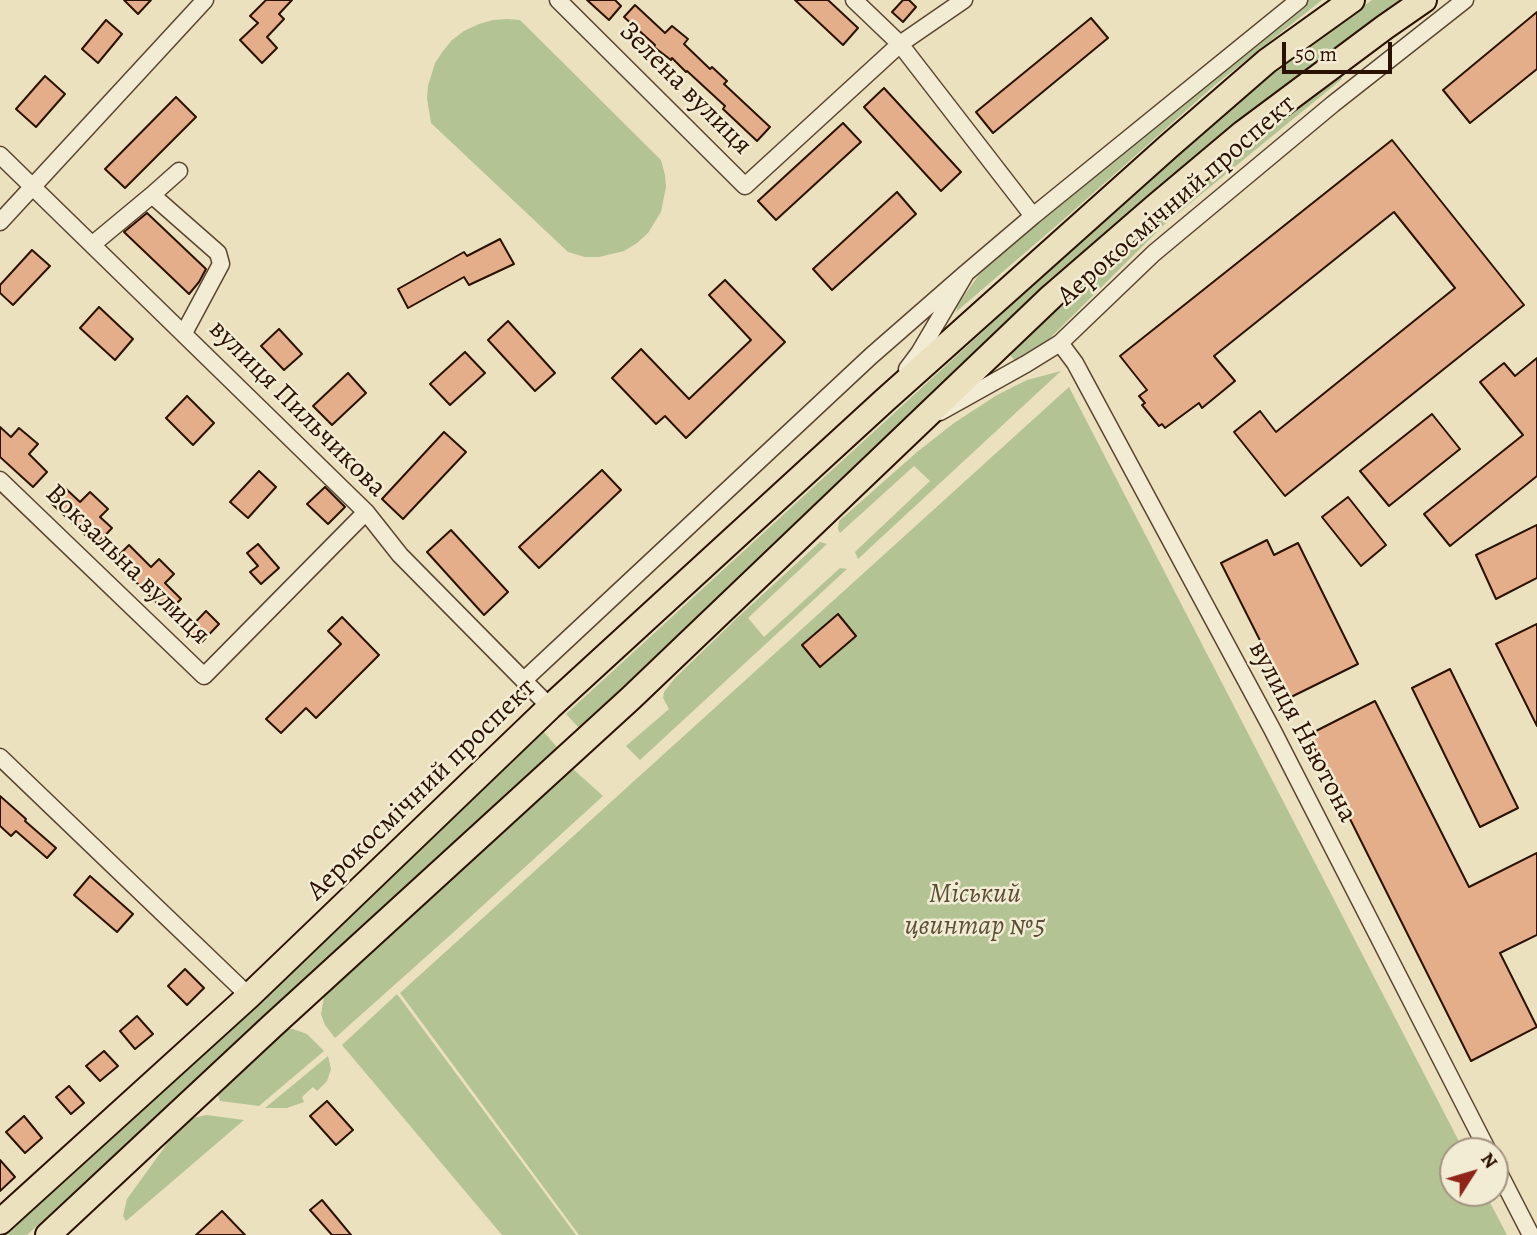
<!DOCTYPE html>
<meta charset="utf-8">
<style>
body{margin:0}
#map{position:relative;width:1537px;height:1235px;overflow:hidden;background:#ece1be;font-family:Alegreya,serif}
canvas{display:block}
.north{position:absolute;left:1439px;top:1137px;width:70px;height:70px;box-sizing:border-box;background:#f3ecd5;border:2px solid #a39480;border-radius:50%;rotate:53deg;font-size:19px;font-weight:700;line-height:28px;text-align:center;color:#2a1100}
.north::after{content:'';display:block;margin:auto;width:24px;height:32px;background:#8f2418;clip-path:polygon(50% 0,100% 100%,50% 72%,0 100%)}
.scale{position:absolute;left:1282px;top:42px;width:110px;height:32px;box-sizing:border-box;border:4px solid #2a1100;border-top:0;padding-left:9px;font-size:21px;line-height:24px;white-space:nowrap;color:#2a1100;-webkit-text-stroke:5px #f3ecd5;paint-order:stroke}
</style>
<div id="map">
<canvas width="1537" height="1235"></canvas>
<div class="north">N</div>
<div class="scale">50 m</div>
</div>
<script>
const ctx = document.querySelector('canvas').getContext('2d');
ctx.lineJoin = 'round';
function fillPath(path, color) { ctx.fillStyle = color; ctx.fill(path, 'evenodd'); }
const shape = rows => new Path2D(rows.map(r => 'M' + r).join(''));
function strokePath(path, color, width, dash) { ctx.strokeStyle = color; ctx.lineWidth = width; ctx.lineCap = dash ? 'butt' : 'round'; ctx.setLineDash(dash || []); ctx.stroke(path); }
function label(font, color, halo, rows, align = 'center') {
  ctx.font = font + ' Alegreya,serif'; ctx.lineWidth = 5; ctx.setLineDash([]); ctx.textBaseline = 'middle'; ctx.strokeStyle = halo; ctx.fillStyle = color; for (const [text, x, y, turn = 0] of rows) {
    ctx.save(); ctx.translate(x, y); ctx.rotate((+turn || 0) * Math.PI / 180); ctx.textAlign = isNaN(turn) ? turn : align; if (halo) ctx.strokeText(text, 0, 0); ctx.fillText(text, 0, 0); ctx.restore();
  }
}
const green = shape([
 [1306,0,1322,0,1215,85,1063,220,956,312,958,304,986,265],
 [1372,0,1402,0,1229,129,1057,276,579,728,566,714,1037,282,1277,68],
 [507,19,520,20,661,160,665,175,666,187,661,212,648,233,637,243,624,251,599,257,585,257,568,252,431,123,427,98,428,86,435,63,443,51,452,40,464,31,479,24,493,20],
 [1338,73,1342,79,1166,223,1037,351,1014,360,1008,352,1204,180],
 [1061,371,858,559,855,552,858,549,930,481,914,466,840,533,838,529,839,521,917,452,954,423,997,395,1027,380],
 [1069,387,1464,1151,1453,1151,1453,1193,1485,1193,1507,1235,579,1235,400,993],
 [820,542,827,544,748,618,764,637,840,568,847,569,640,760,626,746,669,709,663,698,664,692,674,679,738,617],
 [543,731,557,747,27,1235,0,1235],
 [573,769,603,796,456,930,335,1038,325,1025,321,1014,324,997],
 [397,994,576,1235,502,1235,342,1045],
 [288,1029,293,1029,307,1034,324,1051,259,1106,220,1101,218,1095],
 [328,1056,331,1069,327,1081,317,1091,313,1087,302,1097,304,1102,287,1108,265,1108],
 [207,1115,244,1120,126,1221,123,1216,127,1199,169,1141,192,1118]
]);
const building = shape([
 [124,0,151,0,138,14,124,0],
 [266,0,292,0,279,14,284,19,267,37,277,48,262,63,240,40,258,23,250,16,266,0],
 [587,0,615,0,621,6,609,20,587,0],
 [795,0,828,0,858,28,843,45,795,0],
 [903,0,909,0,916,7,903,22,892,12,903,0],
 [635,5,665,33,672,26,688,39,684,44,710,69,712,67,727,81,724,84,770,127,757,141,723,109,725,106,687,71,686,72,672,58,671,60,654,47,655,45,624,17,635,5],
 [1537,12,1537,69,1470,123,1443,90,1537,12],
 [1091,18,1108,38,993,133,976,112,1091,18],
 [106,20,122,34,98,63,82,49,106,20],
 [45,76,65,94,36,127,16,109,45,76],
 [884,88,961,172,941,191,864,107,884,88],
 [176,97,196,117,125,188,105,169,176,97],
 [843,123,861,142,776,220,758,201,843,123],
 [1392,140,1524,305,1285,496,1234,432,1260,411,1276,432,1455,288,1394,212,1214,356,1235,381,1202,408,1199,403,1165,428,1162,424,1159,426,1142,405,1145,403,1139,396,1147,390,1120,356,1392,140],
 [897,192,916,214,832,290,813,269,897,192],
 [147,213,206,269,199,282,189,294,124,232,147,213],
 [500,239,514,264,469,285,464,277,408,308,398,289,464,252,467,256,500,239],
 [32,250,50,266,13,305,0,293,0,285,32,250],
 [725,280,785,342,686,438,665,416,656,424,612,378,641,349,689,399,751,340,709,295,725,280],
 [99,307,133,339,115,360,80,328,99,307],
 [508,321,555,373,535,391,488,340,508,321],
 [279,329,302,354,284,370,261,346,279,329],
 [465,352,485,373,450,405,430,384,465,352],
 [1537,358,1537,476,1450,546,1424,514,1523,435,1480,382,1504,363,1515,376,1537,358],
 [348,373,366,393,332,425,313,406,348,373],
 [187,396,214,423,193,445,166,418,187,396],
 [1432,414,1460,449,1389,506,1360,471,1432,414],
 [0,427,11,437,19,428,38,444,29,454,47,472,33,487,0,457,0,427],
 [444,432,466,452,403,519,382,499,444,432],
 [602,470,621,490,539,568,519,547,602,470],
 [259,471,276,487,248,518,230,502,259,471],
 [325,487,345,507,328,524,307,504,325,487],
 [65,488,80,502,90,492,108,509,100,517,112,528,96,545,51,503,65,488],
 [1348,497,1386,545,1361,566,1322,517,1348,497],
 [1537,525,1537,578,1496,599,1476,555,1537,525],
 [451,530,508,592,484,615,427,552,451,530],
 [1267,540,1274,555,1298,543,1358,664,1289,698,1221,563,1267,540],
 [258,544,279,568,261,584,250,572,258,566,247,553,258,544],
 [129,545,151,567,159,559,174,574,165,583,181,599,167,613,114,560,129,545],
 [206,611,219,624,199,645,186,632,206,611],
 [838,614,856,636,820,667,802,645,838,614],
 [342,617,379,655,316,718,306,708,281,733,266,719,341,644,328,631,342,617],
 [1537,624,1537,726,1496,644,1537,624],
 [1450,669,1518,808,1480,827,1412,688,1450,669],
 [1375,701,1469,887,1537,853,1537,935,1500,953,1537,1027,1471,1061,1308,735,1375,701],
 [0,796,26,819,25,821,56,848,47,858,16,831,11,836,0,826,0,796],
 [90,876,133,914,117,932,74,895,90,876],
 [185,969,204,988,187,1005,168,986,185,969],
 [137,1016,153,1034,135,1049,120,1031,137,1016],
 [104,1051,118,1066,100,1081,86,1066,104,1051],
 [69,1086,84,1103,71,1114,56,1097,69,1086],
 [327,1101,353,1130,336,1145,310,1116,327,1101],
 [24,1116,42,1138,25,1153,6,1132,24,1116],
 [0,1160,15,1177,0,1191,0,1160],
 [322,1200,351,1235,332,1235,310,1210,322,1200],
 [222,1211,245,1235,196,1235,222,1211]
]);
const street = shape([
 [558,0,745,186,900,44,964,0],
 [854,0,900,44,1033,216],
 [0,155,366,512,400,555,550,707],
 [152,195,179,171],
 [0,222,205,0],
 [93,244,152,195,218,253,221,264,184,333],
 [1060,343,1075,363,1272,729,1488,1151],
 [907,369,919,353,966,273,1033,216,1299,0],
 [940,412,1026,364,1060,343,1154,253,1333,104,1465,0],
 [0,480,204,676,366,512],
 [524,680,871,356,966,273],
 [0,757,249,996],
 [1495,1165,1531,1235]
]);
const primary = shape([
 [0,1222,249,996,550,707,885,400,1169,146,1267,61,1352,0],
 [48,1235,272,1026,631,698,1052,296,1156,206,1243,133,1385,27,1424,0]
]);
const streetNames = [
 ["Зелена вулиця",685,89,45],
 ["Аерокосмічний проспект",1177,201,-41],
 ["вулиця Пильчикова",297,409,45],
 ["Вокзальна вулиця",127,565,44],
 ["вулиця Ньютона",1302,732,62],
 ["Аерокосмічний проспект",422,790,-44]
];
const parkNames = [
 ["Міський",975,895],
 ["цвинтар №5",975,927]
];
fillPath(green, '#b4c394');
fillPath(building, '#e4ae8b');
strokePath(building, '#2a1100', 2);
strokePath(street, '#5a4530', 19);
strokePath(primary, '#2a1100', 28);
strokePath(street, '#f3ecd5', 16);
strokePath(primary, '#ece1be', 24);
label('28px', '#2a1100', '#f3ecd5', streetNames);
label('italic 28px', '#5a4f34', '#f3ecd5', parkNames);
</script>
